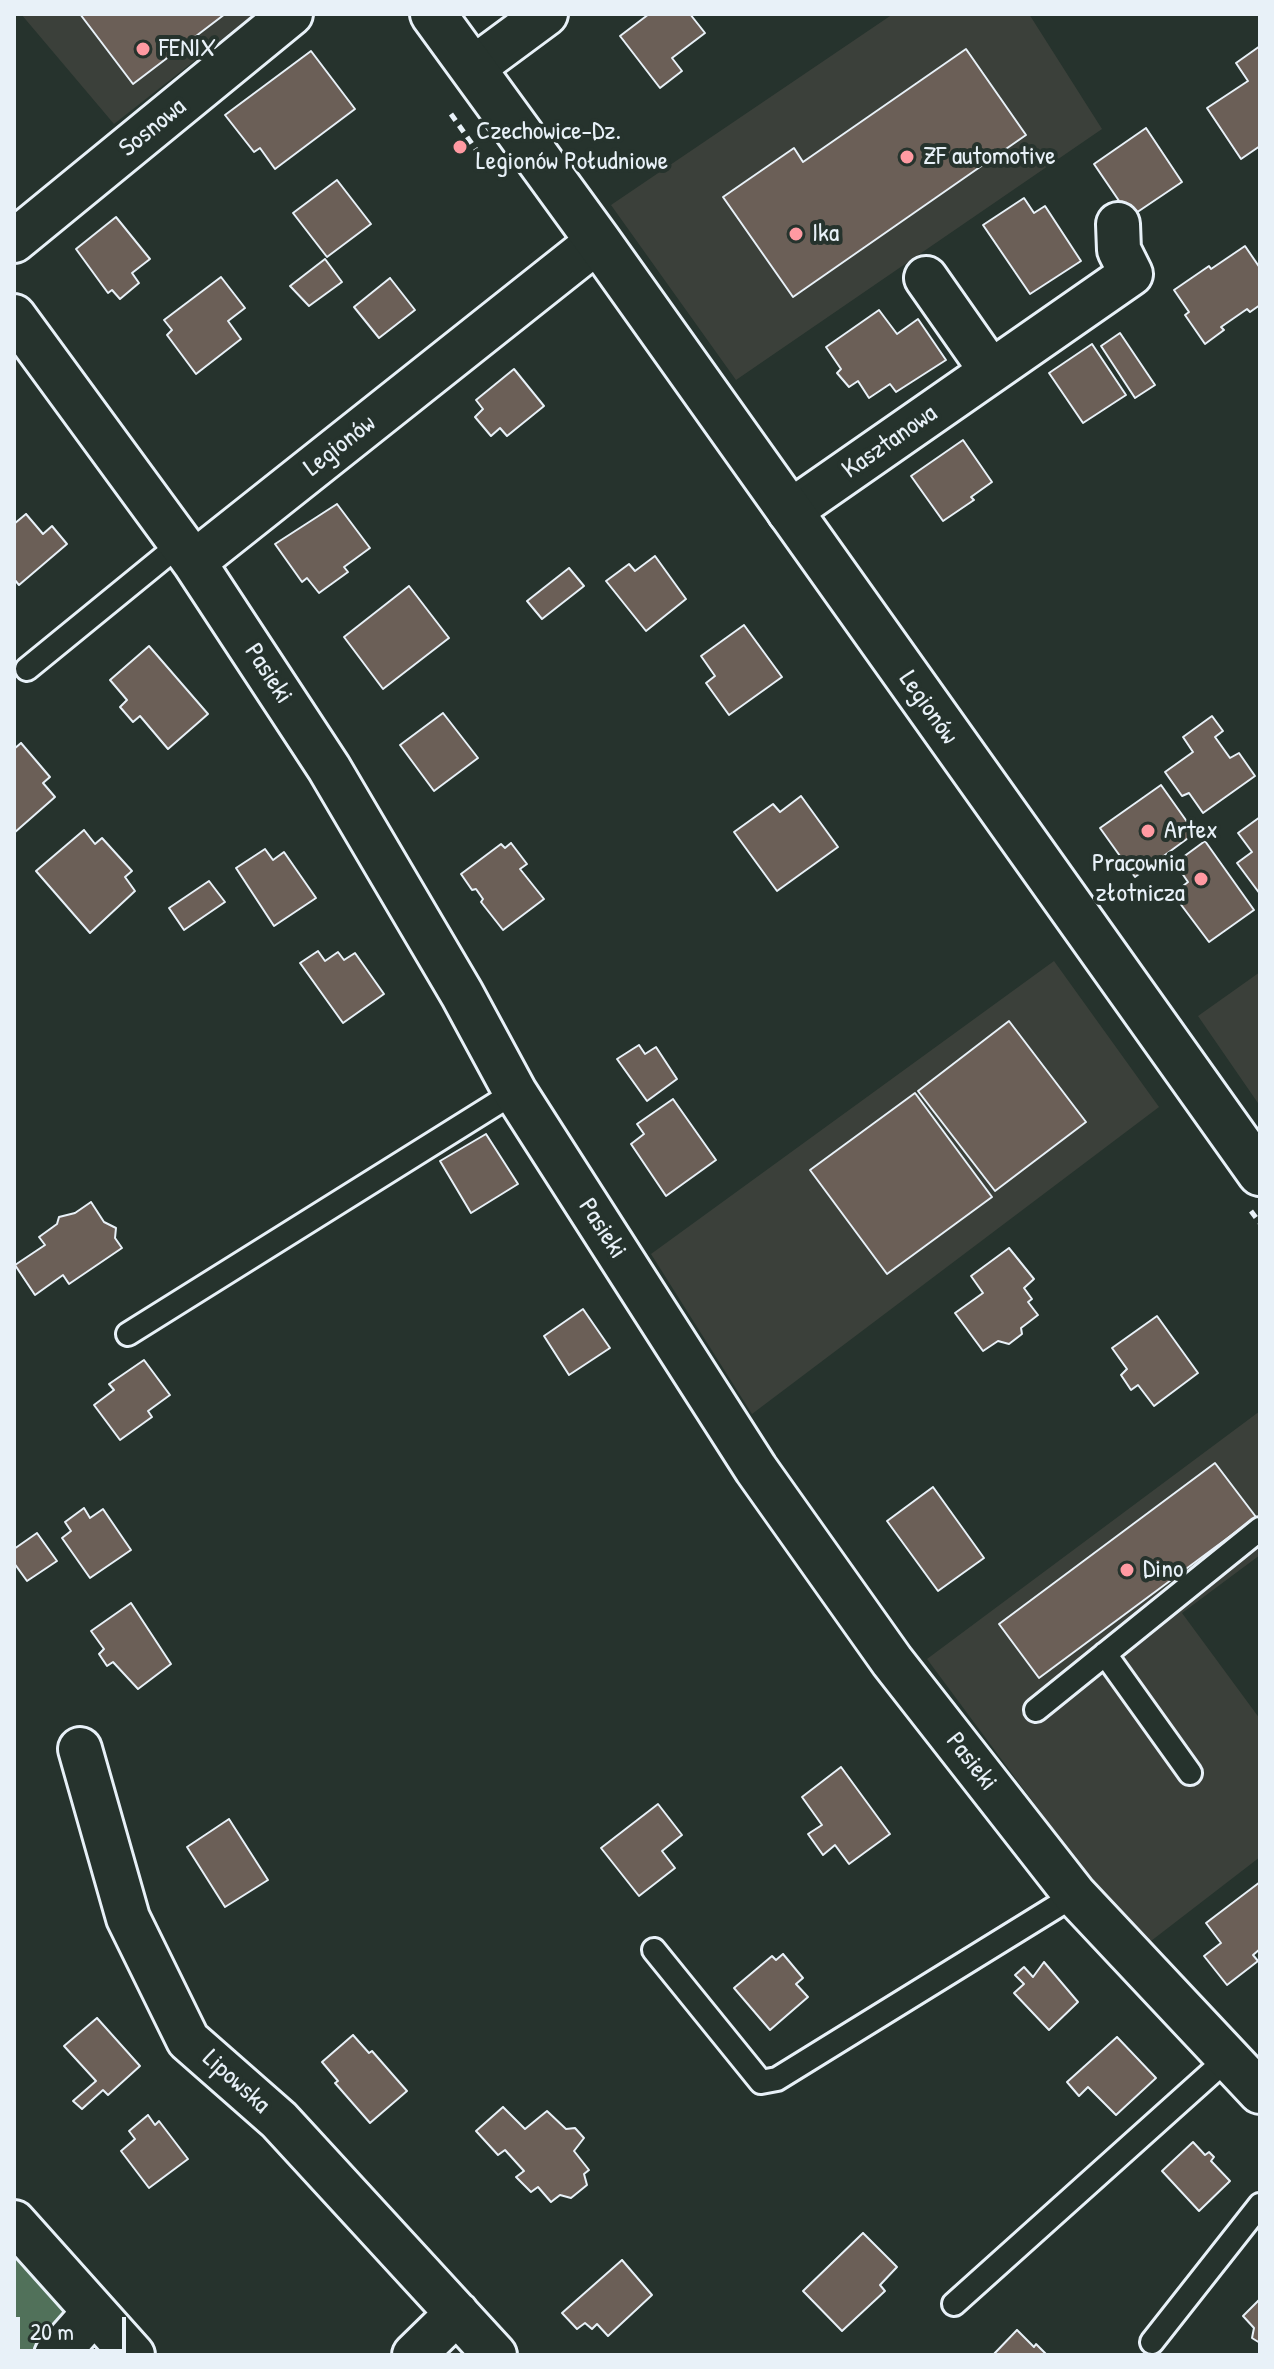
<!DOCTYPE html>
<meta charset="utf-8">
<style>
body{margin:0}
#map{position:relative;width:1274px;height:2369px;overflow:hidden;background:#26332d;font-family:"Patrick Hand",sans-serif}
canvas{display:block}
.frame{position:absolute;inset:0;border:16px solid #e8f1f8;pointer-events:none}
.scale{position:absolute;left:16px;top:2317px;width:110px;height:36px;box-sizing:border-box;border:4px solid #e8f1f8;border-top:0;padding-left:10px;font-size:24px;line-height:28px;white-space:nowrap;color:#e8f1f8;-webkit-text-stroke:6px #26332d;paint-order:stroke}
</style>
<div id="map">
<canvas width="1274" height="2369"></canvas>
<div class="frame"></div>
<div class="scale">20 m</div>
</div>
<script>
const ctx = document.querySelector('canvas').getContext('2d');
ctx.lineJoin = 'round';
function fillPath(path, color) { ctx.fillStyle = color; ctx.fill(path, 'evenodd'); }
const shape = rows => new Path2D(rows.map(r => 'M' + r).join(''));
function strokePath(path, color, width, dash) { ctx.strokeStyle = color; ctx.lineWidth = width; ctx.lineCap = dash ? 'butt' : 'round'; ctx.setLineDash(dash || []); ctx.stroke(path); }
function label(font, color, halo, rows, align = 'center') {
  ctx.font = font + ' "Patrick Hand",sans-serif'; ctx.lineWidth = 8; ctx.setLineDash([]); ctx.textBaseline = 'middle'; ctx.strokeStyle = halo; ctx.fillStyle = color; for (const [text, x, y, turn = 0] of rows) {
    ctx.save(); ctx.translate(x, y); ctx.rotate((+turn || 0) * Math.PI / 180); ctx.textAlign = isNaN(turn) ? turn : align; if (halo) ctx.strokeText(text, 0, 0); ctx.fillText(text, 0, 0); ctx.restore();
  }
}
const built = shape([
 [21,14,254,14,114,124],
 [893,14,1029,14,1102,129,736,380,611,205],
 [1054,961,1159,1107,752,1414,651,1254],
 [1260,972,1260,1106,1198,1016],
 [1260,1411,1260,1555,1182,1613,1260,1719,1260,1857,1151,1941,1085,1872,927,1659]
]);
const green = shape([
 [14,2253,66,2310,28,2355,14,2355]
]);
const building = shape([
 [80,14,225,14,133,84,80,14],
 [649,14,690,14,705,33,672,58,682,71,660,88,620,36,649,14],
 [1260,46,1260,146,1241,159,1207,108,1248,81,1236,63,1260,46],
 [966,49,1026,135,793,297,723,197,794,148,803,162,966,49],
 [311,51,355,109,275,169,260,148,254,152,225,115,311,51],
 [1146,128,1182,182,1130,217,1094,164,1146,128],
 [337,180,371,224,327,257,293,213,337,180],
 [1024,198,1034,213,1045,206,1081,261,1030,294,983,225,1024,198],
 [116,217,150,259,132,273,139,283,120,299,112,290,108,293,76,249,116,217],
 [1245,246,1260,268,1260,305,1250,312,1247,309,1221,327,1224,330,1205,344,1185,315,1189,312,1174,290,1209,266,1211,269,1245,246],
 [325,259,342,282,309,306,290,286,325,259],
 [221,277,245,308,228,321,241,339,196,374,167,335,172,330,164,320,221,277],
 [390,278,415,310,379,338,354,307,390,278],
 [879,310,897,334,918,319,946,360,896,392,890,384,869,398,858,381,849,387,837,373,841,369,826,347,879,310],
 [1120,333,1155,385,1135,398,1101,346,1120,333],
 [1092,344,1126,395,1083,423,1049,373,1092,344],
 [514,369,544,406,507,436,500,428,491,436,475,417,483,409,476,400,514,369],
 [963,440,992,482,971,497,974,500,943,521,911,476,963,440],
 [337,504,370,548,344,567,348,572,319,593,307,578,302,582,275,544,337,504],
 [26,514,43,534,52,526,67,544,19,585,14,579,14,524,26,514],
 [655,556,686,599,646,631,606,581,629,564,635,571,655,556],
 [569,568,584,586,542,619,527,601,569,568],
 [409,586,449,638,383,689,344,637,409,586],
 [744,625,782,677,729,715,706,683,715,676,701,656,744,625],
 [149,646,208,714,168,749,140,716,133,722,120,707,127,700,110,680,149,646],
 [443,713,478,758,434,791,400,745,443,713],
 [1212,716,1223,731,1215,737,1230,758,1239,753,1255,776,1203,813,1189,793,1182,796,1165,772,1193,752,1183,737,1212,716],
 [21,743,50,777,43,783,55,797,14,833,14,749,21,743],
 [1161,785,1195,833,1135,877,1100,828,1161,785],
 [801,796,838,847,777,891,734,832,773,804,780,812,801,796],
 [1260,817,1260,894,1237,863,1252,852,1238,833,1260,817],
 [84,830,95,844,102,838,132,871,125,877,135,891,90,933,36,871,84,830],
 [1205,841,1254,910,1209,942,1173,894,1188,882,1175,863,1205,841],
 [511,843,527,864,520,869,544,899,503,930,481,902,483,899,476,889,472,890,461,874,501,844,505,848,511,843],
 [265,849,273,860,284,852,316,898,274,926,236,868,265,849],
 [209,881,225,902,184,930,169,908,209,881],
 [318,951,325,961,338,952,344,960,355,953,384,994,343,1023,300,963,318,951],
 [1009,1021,1086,1122,995,1191,918,1091,1009,1021],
 [639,1045,645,1054,656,1047,677,1079,647,1101,617,1059,639,1045],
 [915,1093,992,1197,887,1274,810,1170,915,1093],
 [673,1099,716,1160,666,1196,631,1144,644,1134,637,1124,673,1099],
 [486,1134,518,1184,471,1213,440,1161,486,1134],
 [91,1202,104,1222,116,1228,115,1238,122,1248,69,1284,63,1275,35,1295,15,1265,45,1245,39,1237,57,1224,59,1217,75,1213,91,1202],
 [1009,1248,1034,1279,1024,1288,1032,1299,1028,1302,1038,1315,1021,1328,1022,1334,1009,1344,998,1341,983,1351,955,1313,983,1293,971,1276,1009,1248],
 [583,1309,610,1348,569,1375,544,1336,583,1309],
 [1157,1316,1198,1373,1154,1406,1138,1385,1131,1390,1121,1375,1127,1369,1112,1348,1157,1316],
 [144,1360,170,1395,148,1411,152,1417,120,1440,94,1405,114,1390,109,1384,144,1360],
 [1215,1463,1256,1517,1039,1678,999,1624,1215,1463],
 [933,1487,984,1558,938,1591,887,1521,933,1487],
 [84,1508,90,1518,103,1509,131,1550,90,1578,62,1538,71,1531,65,1522,84,1508],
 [37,1533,57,1561,27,1581,14,1563,14,1549,37,1533],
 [131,1603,171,1664,138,1689,113,1662,107,1666,99,1654,104,1649,91,1631,131,1603],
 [841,1767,890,1834,849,1864,835,1845,823,1855,808,1834,822,1825,802,1797,841,1767],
 [658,1804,682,1835,662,1851,675,1868,639,1896,601,1848,658,1804],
 [229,1819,268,1880,225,1907,187,1847,229,1819],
 [1260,1882,1260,1949,1253,1955,1258,1961,1227,1985,1204,1956,1221,1943,1206,1923,1260,1882],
 [783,1954,803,1978,796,1984,808,1997,770,2030,734,1988,772,1956,776,1960,783,1954],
 [1044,1962,1078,2002,1049,2030,1014,1993,1024,1984,1015,1975,1024,1967,1033,1977,1044,1962],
 [97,2018,140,2066,108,2095,103,2090,82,2109,73,2101,96,2081,64,2046,97,2018],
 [353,2035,369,2053,372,2051,407,2091,370,2123,335,2083,338,2081,322,2062,353,2035],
 [1117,2037,1156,2078,1116,2115,1088,2087,1079,2096,1067,2082,1117,2037],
 [503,2107,525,2129,547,2111,566,2129,575,2128,584,2138,574,2151,589,2170,584,2174,587,2185,571,2198,560,2195,551,2202,538,2187,531,2192,516,2177,524,2171,505,2150,498,2155,476,2131,503,2107],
 [148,2115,155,2125,159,2121,188,2159,149,2188,121,2151,135,2139,129,2131,148,2115],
 [1193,2142,1205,2155,1209,2152,1214,2157,1211,2161,1230,2181,1199,2211,1162,2171,1193,2142],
 [863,2233,897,2267,880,2285,885,2291,842,2331,803,2291,863,2233],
 [622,2260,652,2295,608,2336,597,2324,592,2329,585,2323,577,2329,562,2313,622,2260],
 [1260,2299,1260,2343,1252,2338,1254,2328,1243,2316,1260,2299],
 [1017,2330,1034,2347,1036,2344,1047,2355,993,2355,1017,2330]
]);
const path = shape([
 [451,114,482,158,489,163],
 [1251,1211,1260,1223]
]);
const lane = shape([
 [27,669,180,544],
 [128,1334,515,1092],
 [1105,1654,1190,1773],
 [1036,1710,1260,1529],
 [654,1950,761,2082,777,2079,1075,1895],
 [954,2304,1228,2058],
 [1152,2342,1260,2205]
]);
const street = shape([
 [473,68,546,14],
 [14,241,291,14],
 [926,278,991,371],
 [14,316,194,562,329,768,462,994,515,1092,756,1469,892,1661,1075,1895,1260,2092],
 [789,512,1131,274,1119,250,1118,224],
 [194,562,598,241],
 [80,1749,128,1918,188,2040,279,2120,495,2355],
 [14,2222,133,2355],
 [56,2355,94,2312],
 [414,2355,457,2313]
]);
const secondary = shape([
 [433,14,598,241,1260,1173]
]);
const markers = [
 [143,49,8,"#ff9aa2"],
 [460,147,8,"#ff9aa2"],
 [907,157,8,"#ff9aa2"],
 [796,234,8,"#ff9aa2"],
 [1148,831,8,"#ff9aa2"],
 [1201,879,8,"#ff9aa2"],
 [1127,1570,8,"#ff9aa2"]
];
const poiNames = [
 ["FENIX",159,49],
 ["Czechowice-Dz.",476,132],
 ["Legionów Południowe",476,162],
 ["ZF automotive",923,157],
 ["Ika",812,234],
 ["Artex",1164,831],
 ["Pracownia",1185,864,"right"],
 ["złotnicza",1185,894,"right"],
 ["Dino",1143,1570]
];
const streetNames = [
 ["Sosnowa",153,128,-39],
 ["Kasztanowa",890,442,-35],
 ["Legionów",340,446,-38],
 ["Pasieki",268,674,57],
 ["Legionów",928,708,55],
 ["Pasieki",602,1229,57],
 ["Pasieki",971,1762,52],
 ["Lipowska",236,2082,42]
];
fillPath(built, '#3b403a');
fillPath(green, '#51715a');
fillPath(building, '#6b5f57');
strokePath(building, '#e8f1f8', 2);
strokePath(lane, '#e8f1f8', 28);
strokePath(street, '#e8f1f8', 48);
strokePath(secondary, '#e8f1f8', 50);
strokePath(path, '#e8f1f8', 5, [8, 6]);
strokePath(lane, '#26332d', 22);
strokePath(street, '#26332d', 42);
strokePath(secondary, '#26332d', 44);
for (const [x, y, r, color] of markers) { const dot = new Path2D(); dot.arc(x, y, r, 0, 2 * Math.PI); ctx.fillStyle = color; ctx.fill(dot); strokePath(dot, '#26332d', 3); }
label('26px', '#e8f1f8', '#26332d', poiNames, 'left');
label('26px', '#e8f1f8', '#26332d', streetNames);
</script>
